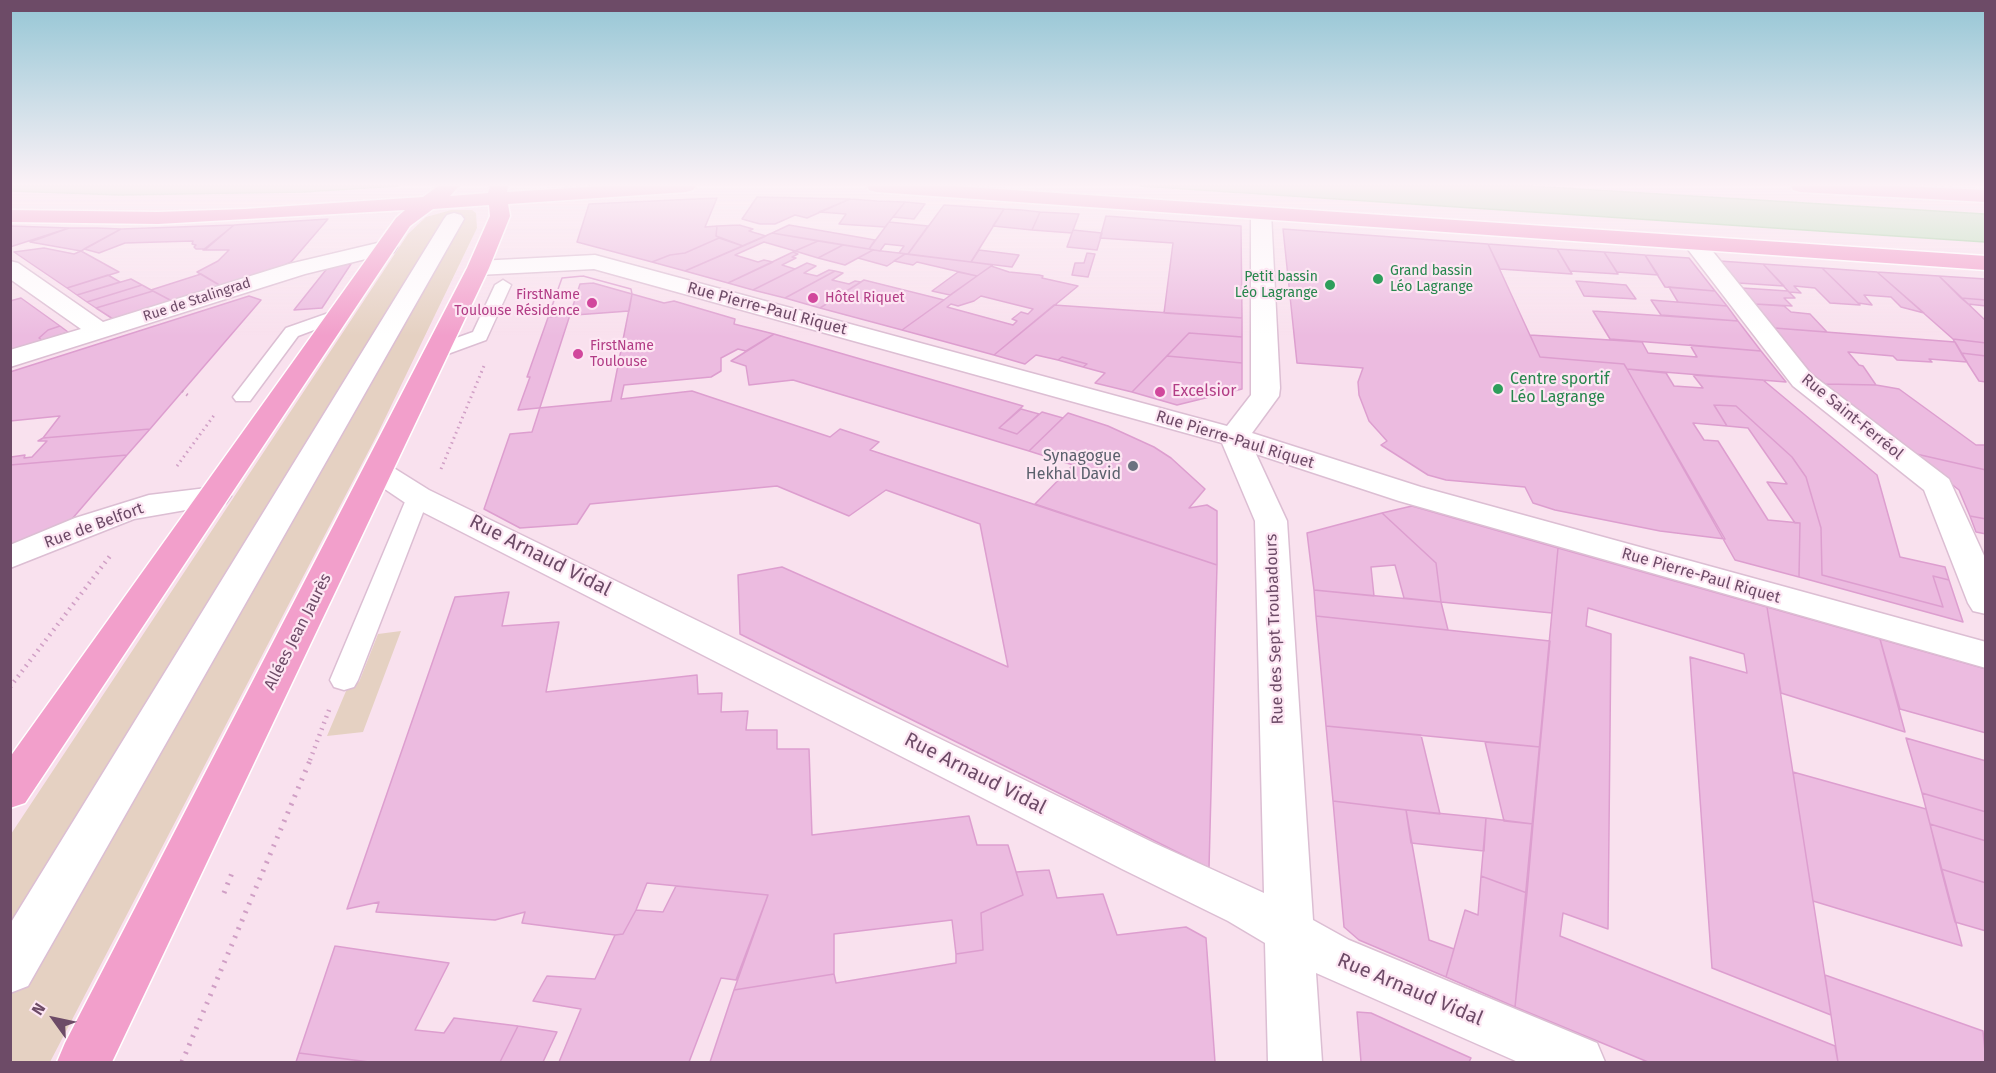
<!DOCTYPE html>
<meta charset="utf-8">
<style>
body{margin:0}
#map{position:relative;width:1996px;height:1073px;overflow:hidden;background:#f9e1ee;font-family:"Fira Sans",sans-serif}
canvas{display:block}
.frame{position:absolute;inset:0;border:12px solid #6d4b67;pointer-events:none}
.north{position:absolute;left:24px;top:989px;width:60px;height:60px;-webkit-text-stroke:4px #fde6f3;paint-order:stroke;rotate:303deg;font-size:16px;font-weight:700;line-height:24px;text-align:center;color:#6d4b67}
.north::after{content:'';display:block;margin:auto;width:21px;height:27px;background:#6d4b67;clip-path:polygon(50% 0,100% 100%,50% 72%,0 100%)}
</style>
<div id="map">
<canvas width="1996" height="1073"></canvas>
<div class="frame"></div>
<div class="north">N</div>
</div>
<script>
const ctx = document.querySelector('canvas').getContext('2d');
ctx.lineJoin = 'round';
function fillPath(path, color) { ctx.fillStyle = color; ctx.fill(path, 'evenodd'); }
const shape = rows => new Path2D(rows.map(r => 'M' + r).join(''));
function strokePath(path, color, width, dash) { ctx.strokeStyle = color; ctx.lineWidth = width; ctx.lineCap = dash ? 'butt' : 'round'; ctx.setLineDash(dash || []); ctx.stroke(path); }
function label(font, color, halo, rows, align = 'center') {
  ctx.font = font + ' "Fira Sans",sans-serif'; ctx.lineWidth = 4.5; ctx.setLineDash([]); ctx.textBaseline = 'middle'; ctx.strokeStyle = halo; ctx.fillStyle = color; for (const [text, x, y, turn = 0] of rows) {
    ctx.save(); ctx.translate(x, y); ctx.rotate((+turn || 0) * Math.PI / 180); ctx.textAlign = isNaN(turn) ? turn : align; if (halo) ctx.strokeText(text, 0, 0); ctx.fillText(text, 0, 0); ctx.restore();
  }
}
const green = shape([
 [451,210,472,210,476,213,477,228,377,435,50,1062,11,1062,11,834,408,234,426,217],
 [401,631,363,732,327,736,349,684,359,682,378,634]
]);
const water = shape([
 [11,186,399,186,303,192,120,195,11,191,11,186],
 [1140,186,1530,186,1985,214,1985,242,1140,186]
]);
const building = shape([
 [757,197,804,198,850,199,807,218,795,215,775,224,760,224,742,219,757,197],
 [717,198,705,227,717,226,716,236,719,238,685,253,670,255,652,262,577,242,589,204,717,198],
 [850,199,877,201,905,202,885,227,839,224,846,214,819,212,850,199],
 [905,202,916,203,925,204,914,219,893,217,905,202],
 [944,205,1004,209,971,262,908,254,944,205],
 [1004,209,1022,210,1040,212,1032,230,993,226,1004,209],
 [1040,212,1060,213,1079,214,1072,233,1032,230,1040,212],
 [1106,216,1241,226,1242,318,1164,313,1173,243,1100,238,1106,216],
 [328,219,291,262,279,268,221,286,197,272,218,261,229,250,203,250,234,225,328,219],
 [889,222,928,226,908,254,899,253,904,246,885,244,880,251,869,249,889,222],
 [234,225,206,249,196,249,194,247,196,245,192,244,193,241,125,243,99,253,84,249,121,229,234,225],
 [739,225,753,229,749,231,766,236,743,246,716,236,717,226,739,225],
 [789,225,875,240,869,249,772,233,789,225],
 [10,226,41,227,69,228,10,247,10,226],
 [69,228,97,228,121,229,81,251,30,242,69,228],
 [1283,229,1488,244,1540,357,1624,364,1725,539,1660,531,1555,510,1533,503,1525,487,1446,480,1428,475,1381,445,1387,441,1369,421,1359,395,1358,382,1363,368,1297,363,1283,229],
 [1073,230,1102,233,1097,250,1067,247,1073,230],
 [772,233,818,241,795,251,764,242,735,255,758,262,764,260,773,262,728,283,685,271,772,233],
 [719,238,743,246,685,271,652,262,670,255,685,253,719,238],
 [818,241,843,245,818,258,795,251,818,241],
 [1488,244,1557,249,1572,274,1500,269,1488,244],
 [843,245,869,249,873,250,845,265,818,258,843,245],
 [44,248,74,254,81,251,119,272,67,288,14,252,44,248],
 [1557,249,1604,252,1618,274,1570,271,1557,249],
 [873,250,899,253,905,254,887,266,858,258,873,250],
 [979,250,1019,255,1012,267,971,262,979,250],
 [793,252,798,254,792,257,796,258,782,265,795,269,753,290,728,283,793,252],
 [1604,252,1645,255,1658,275,1617,272,1604,252],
 [1087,253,1095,254,1088,277,1072,275,1075,263,1084,263,1087,253],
 [905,254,971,262,993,265,977,276,917,262,913,265,894,261,905,254],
 [1645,255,1689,258,1715,291,1665,287,1645,255],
 [1720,261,1763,264,1784,286,1738,283,1720,261],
 [807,263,816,266,804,273,817,276,829,270,835,271,785,298,753,290,807,263],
 [351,264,322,308,294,310,329,266,351,264],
 [1763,264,1822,268,1860,305,1830,303,1815,288,1794,286,1801,293,1789,292,1763,264],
 [991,266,1009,272,1039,275,1043,276,1042,278,1078,286,994,355,902,330,991,266],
 [981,296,1033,309,1028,314,1021,312,1012,319,1017,321,1013,325,947,307,951,304,958,306,974,301,981,296],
 [1822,268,1877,272,1924,313,1901,307,1891,297,1864,295,1872,305,1858,303,1822,268],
 [835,271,843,273,832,280,849,284,855,281,861,282,820,308,785,298,835,271],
 [958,272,977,276,950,295,932,291,958,272],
 [1877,272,1939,276,1986,321,1986,343,1953,339,1877,272],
 [201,274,221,286,172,301,151,290,201,274],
 [108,275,120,282,77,295,67,288,108,275],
 [583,276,631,289,632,294,611,401,518,410,530,377,527,377,562,278,583,276],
 [583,276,631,289,632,294,629,311,548,317,562,278,583,276],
 [1939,276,1986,279,1986,300,1961,298,1939,276],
 [131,279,142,285,87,302,77,295,131,279],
 [864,280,944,300,902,330,820,308,864,280],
 [1576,281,1626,285,1636,299,1584,296,1576,281],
 [593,283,664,303,674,301,735,319,734,324,774,334,746,351,738,349,721,358,721,371,711,377,624,385,621,399,692,391,830,437,840,429,879,442,870,450,1217,565,1209,868,740,634,738,575,782,567,1008,667,980,524,886,490,849,516,777,486,590,504,577,524,520,528,484,509,510,434,532,432,580,284,593,283],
 [142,285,153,291,96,308,87,302,142,285],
 [1669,287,1715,291,1727,306,1678,302,1669,287],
 [1742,288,1788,291,1795,298,1784,298,1792,306,1755,304,1742,288],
 [153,291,172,301,113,319,96,308,153,291],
 [249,296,261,300,150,429,43,438,60,416,10,421,10,372,249,296],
 [21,298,60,326,48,330,39,338,43,341,10,351,10,301,21,298],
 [1961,298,1986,300,1986,306,1968,304,1961,298],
 [1651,300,1727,306,1738,321,1661,315,1651,300],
 [1755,304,1784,306,1791,312,1810,314,1827,332,1774,328,1755,304],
 [1054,305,1242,318,1242,337,1189,333,1132,392,1095,383,1105,373,1083,367,1087,364,1062,357,1058,360,1036,355,1025,364,994,355,1054,305],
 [1593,311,1738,321,1761,351,1610,339,1593,311],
 [60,326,68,332,43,341,39,338,48,330,60,326],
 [1774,328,1955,342,1967,362,1929,359,1932,362,1897,360,1893,356,1848,352,1859,365,1863,366,1876,385,1825,384,1811,373,1774,328],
 [1189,333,1242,337,1242,363,1167,356,1189,333],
 [774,334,1023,406,999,428,1017,434,1042,412,1063,418,1029,451,793,380,749,385,746,366,731,361,774,334],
 [1530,335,1642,342,1648,353,1697,357,1690,345,1761,351,1786,382,1627,369,1624,364,1540,357,1530,335],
 [1953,339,1986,343,1986,356,1961,353,1953,339],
 [1961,353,1986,356,1986,382,1979,381,1961,353],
 [1167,356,1242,363,1242,389,1177,405,1132,392,1167,356],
 [1062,357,1087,364,1083,367,1058,360,1062,357],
 [1627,369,1666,373,1674,386,1703,388,1693,375,1763,380,1877,475,1900,557,1945,567,1949,580,1933,576,1943,607,1822,575,1821,528,1806,477,1792,457,1736,406,1714,405,1727,426,1693,423,1704,440,1718,441,1768,520,1800,523,1799,577,1735,560,1627,369],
 [1825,384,1876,385,1899,389,1976,445,1986,445,1986,470,1912,453,1825,384],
 [1714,405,1736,406,1792,457,1806,477,1821,528,1822,575,1943,607,1933,576,1949,580,1963,622,1799,577,1800,523,1795,523,1767,482,1787,484,1748,428,1727,426,1714,405],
 [1021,409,1039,414,1017,434,999,428,1021,409],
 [1068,413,1108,426,1154,447,1171,458,1205,489,1189,508,1207,505,1217,511,1217,565,1035,504,1073,465,1029,451,1068,413],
 [150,429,127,455,10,465,11,457,25,455,24,458,32,457,47,441,38,441,43,438,150,429],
 [1912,453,1986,470,1986,519,1970,516,1959,490,1912,453],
 [127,455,72,519,10,546,10,465,127,455],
 [1412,506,1558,548,1552,613,1441,602,1436,563,1382,513,1412,506],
 [1382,513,1436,563,1441,602,1404,598,1395,565,1371,567,1374,596,1314,590,1307,533,1382,513],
 [1970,516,1986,519,1986,534,1976,532,1970,516],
 [1558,548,1767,607,1831,1015,1712,968,1690,657,1747,673,1744,654,1588,608,1586,626,1611,634,1608,929,1563,913,1560,936,1835,1046,1838,1062,1648,1062,1515,1007,1558,548],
 [1314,590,1441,602,1448,630,1316,616,1314,590],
 [509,592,502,626,559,622,546,692,697,675,698,694,722,693,721,712,748,711,746,730,777,730,777,749,809,749,812,835,969,816,977,845,1008,845,1023,895,981,913,983,950,956,954,952,920,834,934,834,974,734,990,768,895,647,883,636,910,623,934,615,935,522,923,525,912,495,920,376,912,379,902,347,909,455,597,509,592],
 [1767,607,1880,639,1905,732,1781,693,1767,607],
 [1316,616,1550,641,1540,747,1326,726,1316,616],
 [1880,639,1986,669,1986,733,1900,709,1880,639],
 [1326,726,1421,735,1440,814,1333,801,1326,726],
 [1906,738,1986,761,1986,812,1922,793,1906,738],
 [1485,742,1540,747,1533,824,1504,821,1485,742],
 [1793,772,1926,809,1962,946,1813,901,1793,772],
 [1922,793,1986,812,1986,841,1930,824,1922,793],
 [1333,801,1406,810,1429,940,1454,949,1446,977,1359,940,1344,927,1333,801],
 [1406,810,1486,818,1484,851,1411,843,1406,810],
 [1486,818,1533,824,1527,893,1481,876,1486,818],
 [1930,824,1986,841,1986,883,1941,869,1930,824],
 [1941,869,1986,883,1986,931,1955,922,1941,869],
 [1049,870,1057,898,1103,894,1117,935,1186,927,1206,938,1215,1062,710,1062,734,990,834,974,836,983,956,963,956,954,983,950,981,913,1023,895,1016,872,1049,870],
 [1481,876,1527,893,1515,1007,1446,977,1465,910,1478,915,1481,876],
 [676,886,768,895,736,980,721,978,689,1062,559,1062,581,1009,533,1001,547,976,595,979,615,935,623,934,636,910,663,912,676,886],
 [335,946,449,963,415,1030,444,1033,454,1018,518,1026,500,1062,369,1062,299,1053,335,946],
 [1825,975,1983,1031,1986,1062,1838,1062,1825,975],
 [1357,1012,1371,1013,1415,1033,1471,1058,1469,1062,1361,1062,1357,1012],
 [518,1026,557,1032,543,1062,500,1062,518,1026],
 [299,1053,369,1062,296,1062,299,1053]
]);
const pathFar2 = shape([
 [182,391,190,397],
 [177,466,215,414],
 [441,469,484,366]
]);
const pathFar1 = shape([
 [10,687,110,556],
 [310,760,329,710]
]);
const path = shape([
 [224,893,234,868],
 [182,1062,311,758]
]);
const lane = shape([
 [503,280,511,285,486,340,445,355,431,355,429,351,431,347,473,332,495,285,503,280],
 [340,309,346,310,349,314,346,318,298,336,250,401,236,401,233,397,286,328,340,309],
 [418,490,426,492,429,497,358,680,354,687,344,690,334,687,330,680,407,497,410,492,418,490]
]);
const street = shape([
 [1261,207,1268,209,1271,213,1280,388,1279,396,1252,433,1421,487,1986,642,1986,668,1399,501,1256,454,1287,521,1313,920,1349,940,1597,1043,1605,1062,1518,1062,1316,973,1322,1062,1268,1062,1265,943,1228,921,1122,869,407,504,367,477,363,471,367,465,378,462,389,465,429,490,1154,843,1264,893,1255,521,1222,443,594,269,478,275,470,273,467,268,470,263,478,261,595,255,1227,426,1251,395,1251,213,1254,209,1261,207],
 [454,213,461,215,464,219,28,986,10,993,10,924,444,219,447,215,454,213],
 [1694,237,1702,238,1811,374,1949,479,1986,560,1986,614,1973,611,1968,603,1924,490,1793,386,1683,243,1686,238,1694,237],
 [386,241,394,242,397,247,394,252,305,274,10,367,10,350,81,329,10,279,10,261,18,263,103,322,289,264,386,241],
 [215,487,226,489,231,496,226,503,134,519,10,568,10,545,75,518,149,495,215,487]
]);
const primary = shape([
 [438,186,459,186,450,196,488,193,490,186,508,186,507,192,603,186,696,186,693,190,686,192,508,204,510,216,489,268,112,1062,57,1062,65,1043,467,268,490,216,489,205,433,209,410,226,25,803,10,808,10,757,396,218,405,210,158,224,10,222,10,210,158,212,245,209,423,197,438,186],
 [867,186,954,186,1986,256,1986,270,876,192,869,190,867,186],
 [1791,186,1901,186,1986,190,1986,202,1800,192,1793,190,1791,186]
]);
const markers = [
 [1378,279,6,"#2e9e5b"],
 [1330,285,6,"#2e9e5b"],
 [813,298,6,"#d1479c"],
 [592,303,6,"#d1479c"],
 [578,354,6,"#d1479c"],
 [1498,389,6,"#2e9e5b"],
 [1160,392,6,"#d1479c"],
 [1133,466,6,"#6b7280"]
];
const farLeisurenames = [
 ["Grand bassin",1390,271],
 ["Léo Lagrange",1390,287],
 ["Petit bassin",1318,277,"right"],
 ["Léo Lagrange",1318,293,"right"]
];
const farHotelnames = [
 ["FirstName",580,295,"right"],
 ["Toulouse Résidence",580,311,"right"],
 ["Hôtel Riquet",825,298],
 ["FirstName",590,346],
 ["Toulouse",590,362]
];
const farStreetnames = [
 ["Rue de Stalingrad",197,300,-18]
];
const streetNames = [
 ["Rue Pierre-Paul Riquet",767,309,15],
 ["Rue Saint-Ferréol",1852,417,39],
 ["Rue Pierre-Paul Riquet",1235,440,17],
 ["Rue de Belfort",94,526,-20],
 ["Rue Pierre-Paul Riquet",1701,576,16],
 ["Rue des Sept Troubadours",1275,629,-92],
 ["Allées Jean Jaurès",298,632,-63]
];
const leisureNames = [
 ["Centre sportif",1510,380],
 ["Léo Lagrange",1510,398]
];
const hotelNames = [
 ["Excelsior",1172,392]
];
const worshipNames = [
 ["Synagogue",1121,457],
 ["Hekhal David",1121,475]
];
const nearStreetnames = [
 ["Rue Arnaud Vidal",540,556,27],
 ["Rue Arnaud Vidal",975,774,27],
 ["Rue Arnaud Vidal",1410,990,23]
];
fillPath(green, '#e5d1c2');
fillPath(water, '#b9e0b8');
strokePath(water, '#a0d19f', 1.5);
fillPath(building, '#ecbbe0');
strokePath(building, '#dd9ecf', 1.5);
strokePath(lane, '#dcbed3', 3);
strokePath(street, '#dcbed3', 3);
strokePath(primary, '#fff', 3);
strokePath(pathFar2, '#d09fc5', 3, [1.5, 4]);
strokePath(pathFar1, '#d09fc5', 4.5, [1.5, 5]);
strokePath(path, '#d09fc5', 5, [2, 7]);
fillPath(lane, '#fff');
fillPath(street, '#fff');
fillPath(primary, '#f29fcb');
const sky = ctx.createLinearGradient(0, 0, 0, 336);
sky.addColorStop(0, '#95c6d5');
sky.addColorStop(0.55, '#fcf2f7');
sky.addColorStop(1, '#fcf2f700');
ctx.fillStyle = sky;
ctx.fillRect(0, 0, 1996, 336);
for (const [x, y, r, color] of markers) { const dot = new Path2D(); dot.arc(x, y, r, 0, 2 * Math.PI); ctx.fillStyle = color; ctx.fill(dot); strokePath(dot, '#fde6f3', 2); }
label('14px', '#27864d', '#fde6f3', farLeisurenames, 'left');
label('14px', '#b23c85', '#fde6f3', farHotelnames, 'left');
label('14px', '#6d4b67', '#fde6f3', farStreetnames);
label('16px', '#6d4b67', '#fde6f3', streetNames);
label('16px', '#27864d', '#fde6f3', leisureNames, 'left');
label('16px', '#b23c85', '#fde6f3', hotelNames, 'left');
label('16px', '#5b616d', '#fde6f3', worshipNames, 'right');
label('20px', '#6d4b67', '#fde6f3', nearStreetnames);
</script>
